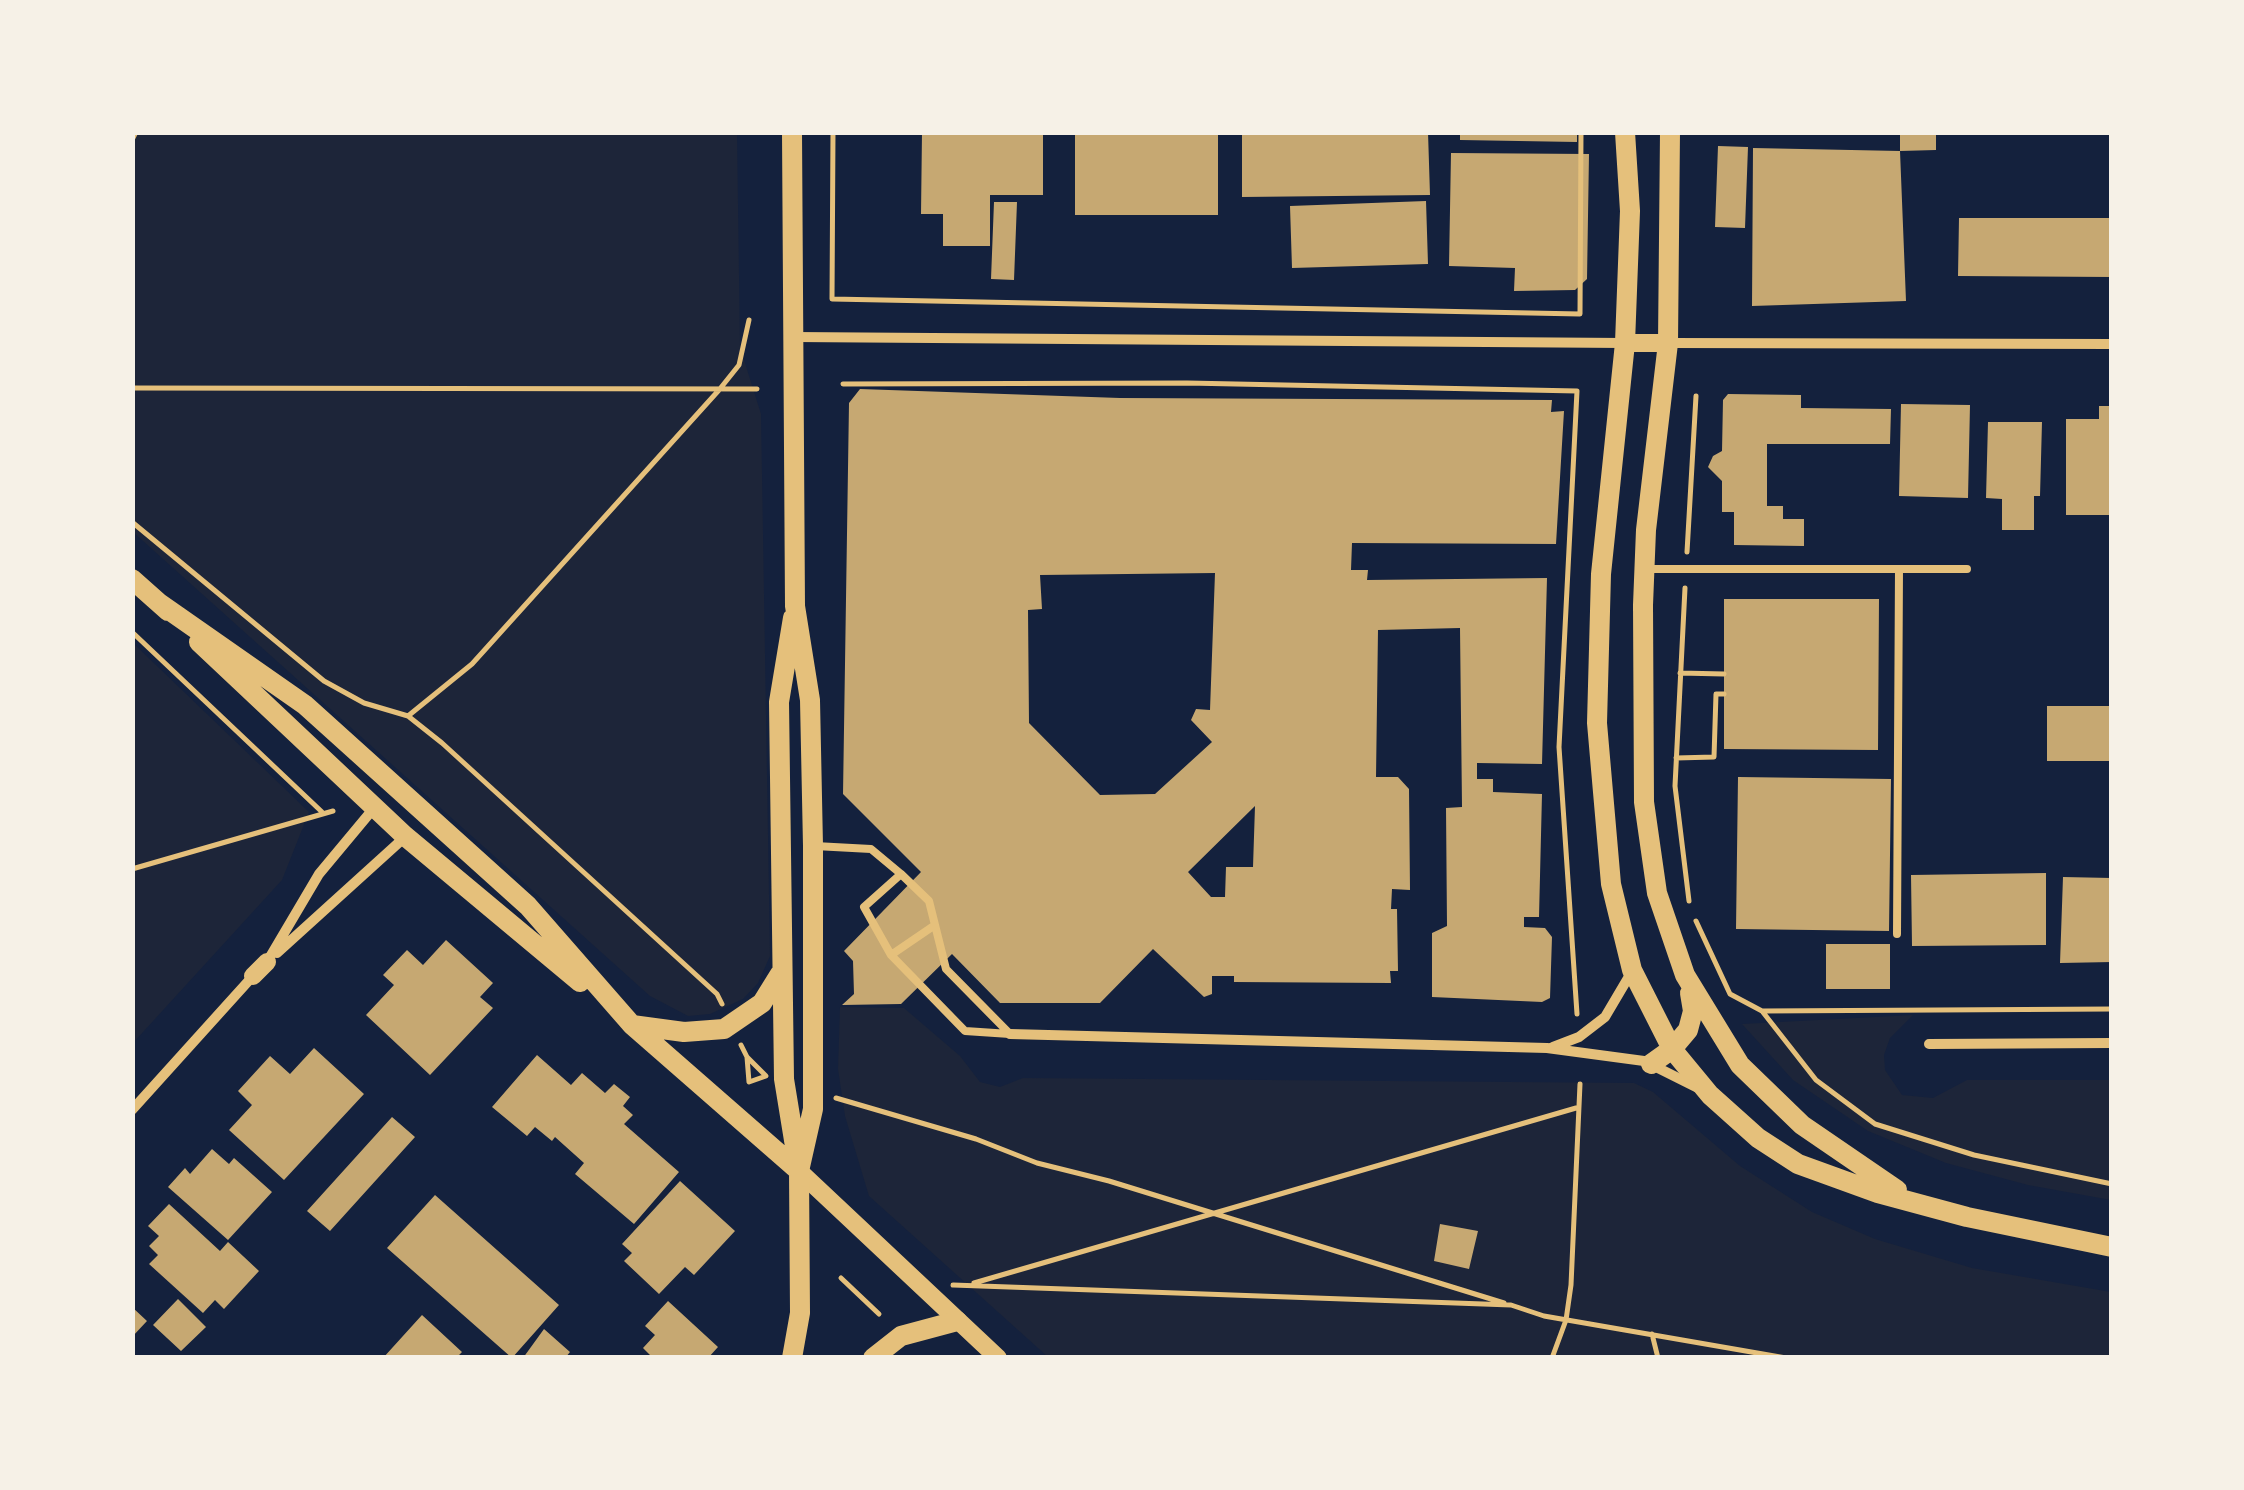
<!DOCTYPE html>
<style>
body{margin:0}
#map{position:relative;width:2244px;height:1490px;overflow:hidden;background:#14213d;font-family:"Exo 2",sans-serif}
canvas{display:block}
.frame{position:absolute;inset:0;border:135px solid #f6f1e7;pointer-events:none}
</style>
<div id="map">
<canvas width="2244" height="1490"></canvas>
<div class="frame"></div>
</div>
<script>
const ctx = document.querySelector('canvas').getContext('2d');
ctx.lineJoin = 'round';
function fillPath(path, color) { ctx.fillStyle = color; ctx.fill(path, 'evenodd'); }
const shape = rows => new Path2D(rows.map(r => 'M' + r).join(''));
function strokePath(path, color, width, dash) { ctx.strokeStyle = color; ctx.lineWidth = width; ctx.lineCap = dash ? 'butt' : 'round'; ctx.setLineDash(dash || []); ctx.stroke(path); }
const green = shape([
 [132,133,737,133,740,347,761,414,770,956,758,983,743,999,710,1014,688,1016,650,996,133,532],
 [132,642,309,812,282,880,133,1043],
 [840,1007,904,1008,960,1056,980,1082,1000,1087,1023,1078,1634,1083,1653,1092,1740,1166,1812,1212,1875,1239,1972,1268,2111,1292,2111,1357,1048,1357,869,1196,845,1116,838,1069],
 [1913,1015,1890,1038,1884,1055,1885,1070,1902,1095,1933,1098,1967,1080,2111,1080,2111,1200,2028,1185,1946,1163,1868,1131,1793,1080,1742,1024]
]);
const building = shape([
 [922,132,1043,132,1043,195,990,195,990,246,943,246,943,214,921,214],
 [1075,132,1218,132,1218,215,1075,215],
 [1242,132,1428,132,1430,195,1242,197],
 [1460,132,1577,132,1577,142,1460,140],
 [1900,132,1936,132,1936,150,1900,151],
 [1718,146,1748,147,1745,228,1715,227],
 [1753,148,1900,151,1906,301,1752,306],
 [1451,153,1589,154,1587,279,1575,290,1514,291,1515,268,1449,266],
 [1426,201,1428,264,1292,268,1290,206],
 [994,202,1017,202,1014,280,991,279],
 [1959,218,2112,218,2112,277,1958,276],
 [860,389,1120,398,1552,400,1551,412,1564,411,1556,544,1352,543,1351,570,1368,570,1367,580,1547,578,1542,764,1477,763,1477,779,1493,779,1493,792,1542,794,1539,917,1524,917,1524,927,1545,928,1552,937,1550,998,1542,1002,1432,997,1432,933,1447,926,1446,808,1462,807,1460,628,1378,630,1376,777,1398,777,1409,789,1410,890,1392,889,1391,909,1397,909,1398,971,1390,971,1391,983,1234,982,1234,976,1212,976,1212,994,1204,997,1153,949,1100,1003,1000,1003,952,954,901,1004,842,1005,854,994,853,961,844,951,921,872,843,794,849,403],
 [1215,573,1210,710,1196,709,1191,720,1212,742,1155,794,1100,795,1029,723,1028,610,1042,609,1040,575],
 [1255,806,1253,867,1226,867,1225,897,1211,897,1188,872],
 [1728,394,1801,395,1801,408,1891,409,1890,444,1767,444,1767,506,1783,506,1783,519,1804,519,1804,546,1734,545,1734,512,1722,512,1722,481,1708,467,1713,456,1722,451,1723,400],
 [1901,404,1970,405,1968,498,1899,496],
 [2099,406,2112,406,2112,515,2066,515,2066,419,2099,419],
 [1988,422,2042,422,2040,496,2034,496,2034,530,2002,530,2002,499,1986,498],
 [1724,599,1879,599,1878,750,1724,749],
 [2047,706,2112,706,2112,761,2047,761],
 [1738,777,1891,779,1889,931,1736,929],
 [2046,873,2046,945,1912,946,1911,875],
 [2063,877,2112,878,2112,962,2060,963],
 [446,940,493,983,480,997,493,1008,430,1075,366,1015,394,985,383,975,407,950,423,965],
 [1826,944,1890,944,1890,989,1826,989],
 [314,1048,364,1094,284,1180,229,1130,252,1105,238,1091,270,1056,290,1074],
 [537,1055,571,1085,582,1073,605,1093,614,1084,630,1097,623,1106,633,1115,624,1124,679,1172,634,1224,575,1174,584,1163,555,1137,552,1141,535,1127,527,1136,492,1107],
 [392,1117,415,1137,330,1231,307,1211],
 [212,1149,229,1164,234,1158,272,1192,228,1240,168,1187,185,1168,190,1174],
 [680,1181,735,1231,694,1275,685,1267,659,1294,624,1261,632,1253,622,1244],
 [435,1195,559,1305,512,1358,387,1248],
 [169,1204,220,1251,228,1242,259,1271,224,1309,215,1300,203,1313,149,1264,158,1255,149,1246,159,1236,148,1226],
 [1440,1224,1478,1231,1469,1269,1434,1261],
 [178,1299,206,1327,181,1351,153,1325],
 [668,1301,718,1347,708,1358,653,1358,643,1348,655,1335,645,1326],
 [132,1307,147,1321,132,1337],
 [422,1315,462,1352,456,1358,383,1358],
 [544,1329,570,1352,565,1358,523,1358]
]);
const path = shape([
 [833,132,832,299,1580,314,1581,132],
 [132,140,136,132],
 [843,384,1187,383,1577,391,1559,747,1577,1014],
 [132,388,757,389],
 [132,522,324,681,364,703,408,716,442,743,717,994,722,1004],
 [1687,552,1696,396],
 [1685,588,1675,786,1689,901],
 [132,632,322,812],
 [1680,673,1724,674],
 [408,716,472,664,719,390,739,365,749,320],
 [1676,758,1714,757,1716,694,1724,694],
 [132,869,333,811],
 [1696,921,1730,994,1762,1011,2112,1009],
 [1762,1011,1816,1080,1875,1124,1974,1155,2112,1184],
 [741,1045,747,1057],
 [747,1057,766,1076,749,1082,747,1057],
 [836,1098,976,1139,1037,1163,1109,1181,1504,1303],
 [841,1278,879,1314],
 [974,1283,1576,1108],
 [953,1285,1511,1305,1544,1316,1786,1358],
 [1652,1334,1658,1358],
 [1552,1358,1566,1320,1571,1285,1580,1084]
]);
const service = shape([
 [1649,569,1967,569],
 [815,846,871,849,901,874],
 [901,874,929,901,946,969,1010,1034,965,1031,891,955,864,907,901,874],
 [1897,934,1899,569],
 [891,955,935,925]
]);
const minor = shape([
 [794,337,1625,343],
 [1669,343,2112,344],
 [277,953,405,837],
 [267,962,319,874,374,808],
 [1010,1034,1547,1048,1644,1061,1696,1087],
 [1929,1044,2112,1043],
 [1553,1047,1579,1037,1605,1017,1631,973],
 [132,1110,253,976]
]);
const tertiary = shape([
 [1625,343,1668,343],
 [253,976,267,962],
 [799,1171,998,1358]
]);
const secondary = shape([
 [792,132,795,606,810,700,813,846,813,1109,799,1171],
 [1625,132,1630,211,1625,343,1601,574,1597,723,1611,884,1632,970,1672,1049,1710,1095,1758,1138,1798,1164,1878,1193,1967,1217,2112,1247],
 [1670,132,1668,343,1646,530,1643,605,1644,802,1657,893,1685,975,1740,1065,1802,1125,1897,1190],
 [132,579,168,611],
 [159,603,305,705,528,906,632,1025,799,1171],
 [199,642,405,836,580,982],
 [632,1025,684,1032,724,1029,762,1003,780,974],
 [1651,1064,1672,1049,1688,1030,1693,1011,1690,993],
 [792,1358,800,1313,799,1171,784,1079,779,702,793,618],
 [873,1358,901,1336,957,1321]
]);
fillPath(green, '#1d2539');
fillPath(building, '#c6a872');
strokePath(path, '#e5c07b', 5);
strokePath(service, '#e5c07b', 8);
strokePath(minor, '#e5c07b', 10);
strokePath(tertiary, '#e5c07b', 18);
strokePath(secondary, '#e5c07b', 20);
</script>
